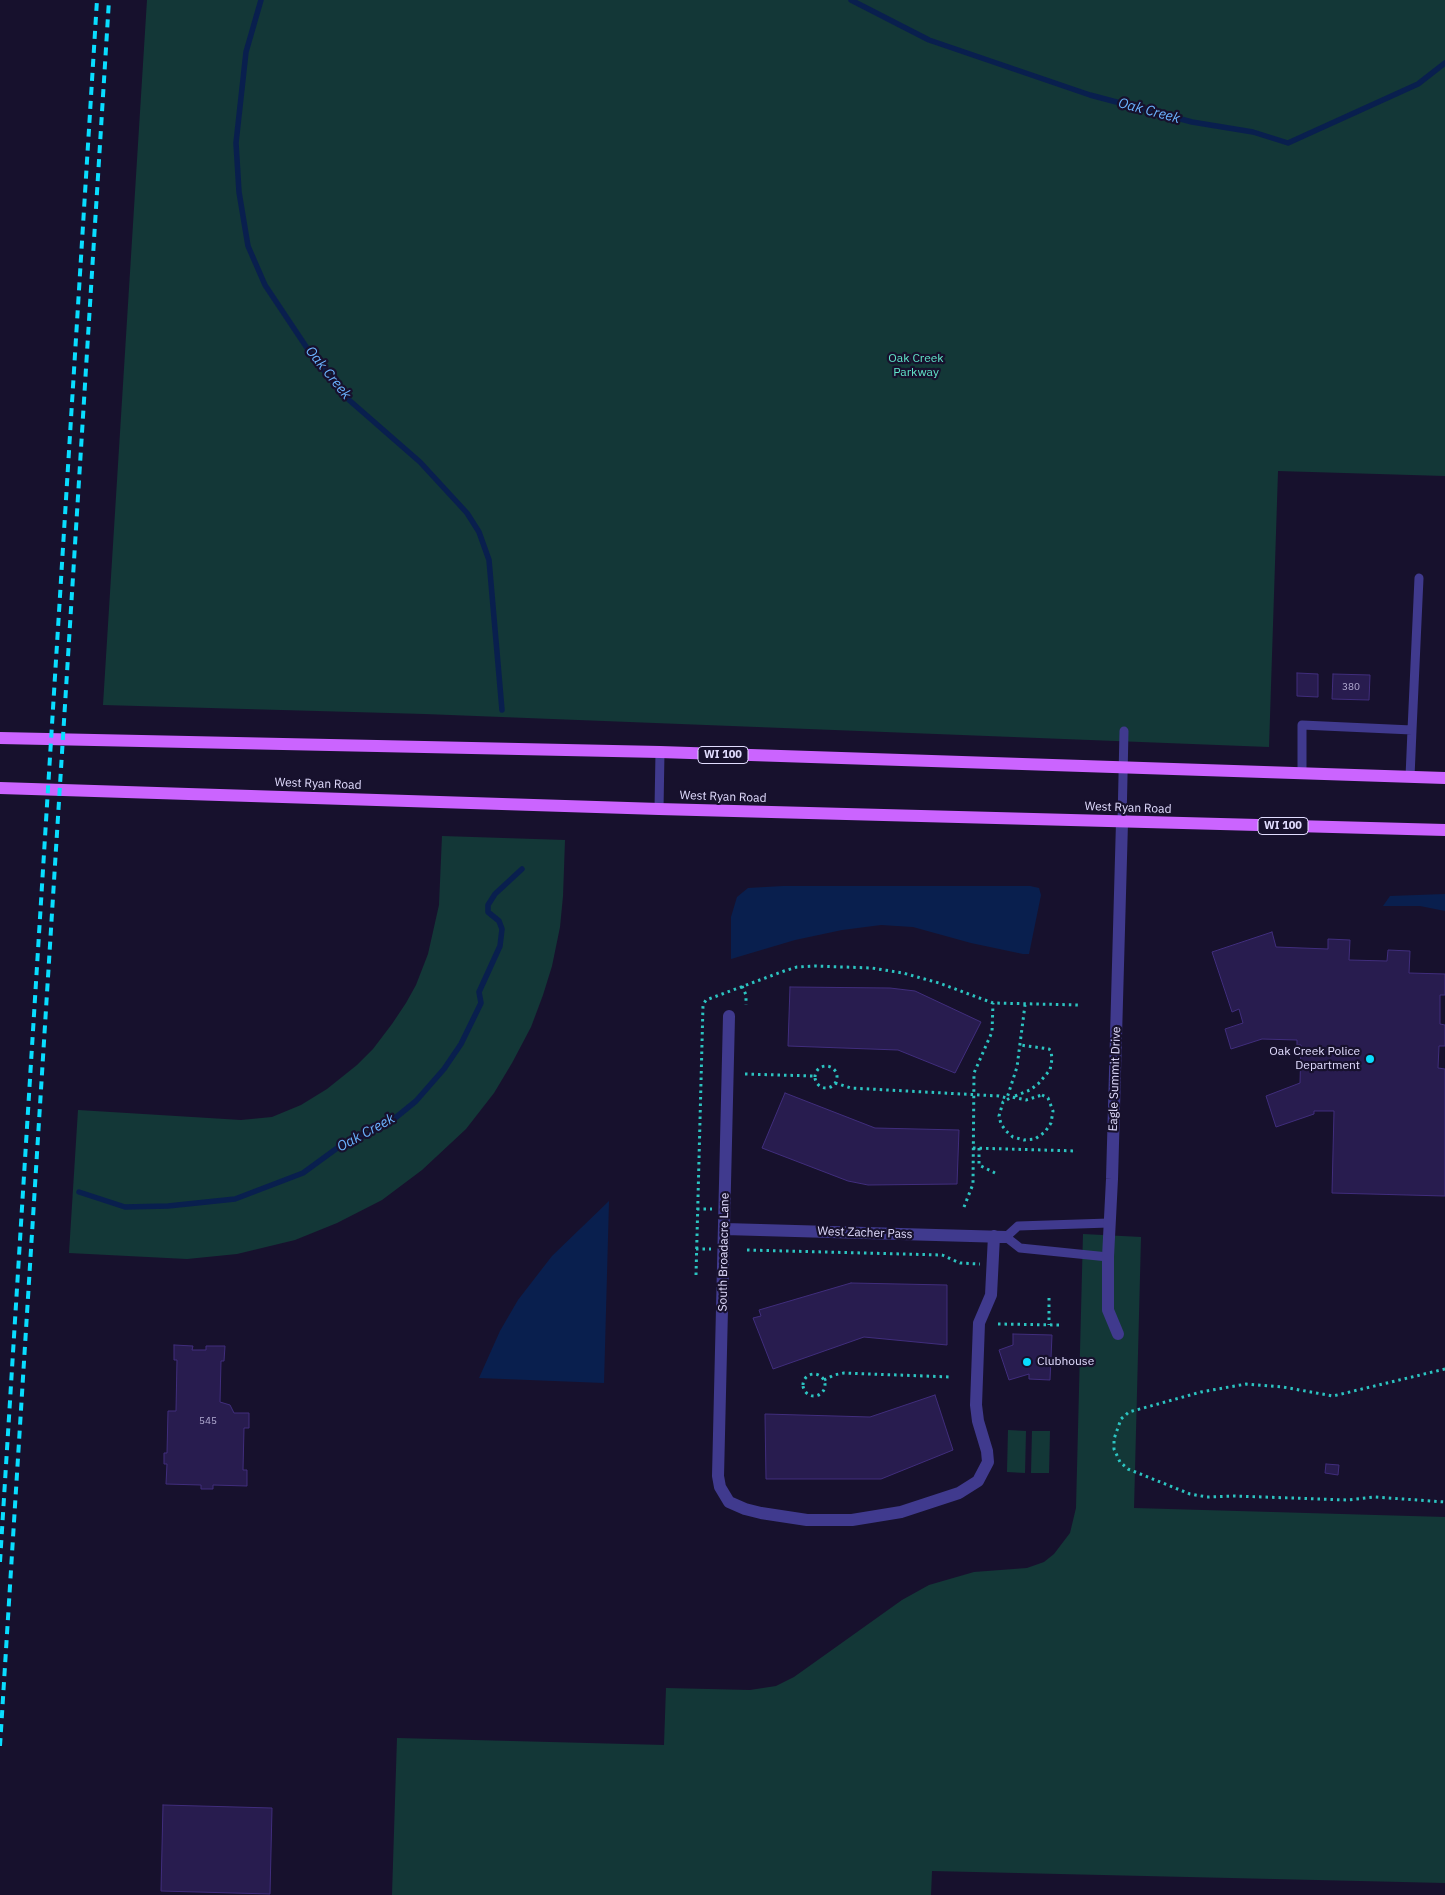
<!DOCTYPE html>
<style>
body{margin:0}
canvas{display:block;background:#17112d}
</style>
<canvas width="1445" height="1895"></canvas>
<script>
const ctx = document.querySelector('canvas').getContext('2d');
ctx.lineJoin = 'round';
function fillPath(path, color) { ctx.fillStyle = color; ctx.fill(path, 'evenodd'); }
const shape = rows => new Path2D(rows.map(r => 'M' + r).join(''));
function strokePath(path, color, width, dash) { ctx.strokeStyle = color; ctx.lineWidth = width; ctx.lineCap = dash ? 'butt' : 'round'; ctx.setLineDash(dash || []); ctx.stroke(path); }
function label(font, color, halo, rows, align = 'center') {
  ctx.font = font + ' "IBM Plex Sans",sans-serif'; ctx.lineWidth = 4.5; ctx.setLineDash([]); ctx.textBaseline = 'middle'; ctx.strokeStyle = halo; ctx.fillStyle = color; for (const [text, x, y, turn = 0] of rows) {
    ctx.save(); ctx.translate(x, y); ctx.rotate((+turn || 0) * Math.PI / 180); ctx.textAlign = isNaN(turn) ? turn : align; if (halo) ctx.strokeText(text, 0, 0); ctx.fillText(text, 0, 0); ctx.restore();
  }
}
const green = shape([
 [147,0,1445,0,1445,476,1278,471,1269,747,425,714,103,705],
 [442,836,565,840,563,896,560,927,552,966,543,995,531,1027,512,1063,494,1093,466,1129,422,1170,382,1200,337,1223,295,1240,237,1254,187,1259,69,1253,78,1110,241,1120,272,1117,301,1105,327,1089,357,1065,373,1049,392,1024,406,1003,416,985,428,954,439,905],
 [1083,1234,1141,1237,1134,1508,1445,1517,1445,1883,932,1871,931,1895,392,1895,397,1738,664,1745,666,1688,750,1690,776,1686,794,1677,902,1600,929,1585,974,1572,1027,1568,1044,1562,1054,1554,1070,1533,1076,1508],
 [1008,1430,1026,1431,1025,1473,1007,1472],
 [1032,1431,1050,1431,1049,1473,1031,1473]
]);
const water = shape([
 [783,886,1030,886,1039,888,1041,895,1029,954,1023,954,971,943,913,927,881,925,842,930,795,940,731,959,731,917,737,897,748,888],
 [1445,894,1445,911,1420,906,1383,906,1390,896],
 [609,1201,604,1383,479,1378,500,1331,518,1300,552,1256]
]);
const stream = shape([
 [261,0,246,52,236,143,239,192,248,246,265,285,315,360,349,400,420,462,467,513,479,532,489,560,502,710],
 [851,0,929,40,1090,95,1192,122,1253,132,1288,143,1418,84,1445,63],
 [79,1192,125,1207,168,1206,235,1199,303,1173,340,1146,370,1133,394,1119,416,1101,444,1069,461,1044,481,1003,479,992,500,946,502,929,499,921,488,912,488,905,495,894,522,869]
]);
const building = shape([
 [1297,673,1318,674,1318,697,1297,696,1297,673],
 [1333,674,1370,675,1369,700,1332,699,1333,674],
 [1272,932,1276,947,1328,949,1328,939,1350,940,1349,960,1387,961,1388,950,1410,951,1409,973,1445,974,1445,995,1440,995,1440,1024,1445,1025,1445,1046,1439,1046,1438,1068,1445,1069,1445,1196,1332,1193,1334,1111,1314,1111,1314,1114,1276,1127,1266,1096,1300,1083,1301,1045,1297,1045,1297,1040,1262,1039,1231,1049,1225,1029,1243,1023,1239,1009,1232,1012,1212,952,1272,932],
 [790,987,890,988,915,991,981,1022,955,1073,898,1050,788,1046,790,987],
 [785,1093,875,1128,959,1130,957,1184,868,1185,848,1181,762,1148,785,1093],
 [851,1283,947,1285,947,1345,864,1337,773,1369,753,1318,761,1316,759,1310,851,1283],
 [1013,1334,1052,1335,1050,1380,1029,1379,1029,1374,1009,1380,999,1350,1013,1345,1013,1334],
 [174,1345,193,1346,192,1350,206,1350,206,1346,225,1346,224,1361,221,1361,220,1402,230,1405,234,1413,249,1413,249,1428,244,1428,243,1470,247,1470,247,1486,213,1485,213,1489,201,1489,201,1485,166,1484,167,1464,164,1464,164,1453,167,1453,168,1411,176,1411,177,1360,174,1360,174,1345],
 [935,1395,953,1450,881,1479,766,1479,765,1414,870,1417,935,1395],
 [1326,1464,1339,1465,1338,1475,1325,1473,1326,1464],
 [163,1805,272,1808,270,1894,161,1891,163,1805]
]);
const path = shape([
 [742,986,746,995,746,1005],
 '815 1077a11 11 0 1 1 22 0a11 11 0 1 1-22 0Z',
 [745,1074,814,1076],
 [835,1083,851,1088,999,1096,1007,1098,1017,1067,1025,1005],
 [1042,1095,1048,1098,1053,1111,1051,1123,1045,1132,1035,1139,1024,1140,1013,1137,1006,1131,1001,1124,999,1116,1003,1102,1012,1097,1026,1100,1042,1095],
 [1015,1096,1030,1090,1038,1084,1050,1070,1052,1059,1051,1051,1049,1049,1020,1045],
 [973,1148,1077,1151],
 [979,1148,979,1165,995,1173],
 [964,1207,973,1184,974,1073,992,1032,993,1003],
 [697,1209,712,1209],
 [696,1249,711,1249],
 [747,1250,942,1255,960,1263,980,1264],
 [696,1275,703,1005,706,1000,784,971,797,967,815,966,872,968,903,973,939,983,993,1003,1080,1005],
 [1049,1298,1049,1325],
 [998,1324,1060,1325],
 [1445,1369,1333,1396,1283,1387,1246,1384,1201,1392,1129,1412,1121,1419,1114,1439,1114,1449,1120,1462,1128,1469,1190,1494,1207,1497,1235,1496,1347,1500,1375,1497,1445,1502],
 '803 1385a11 11 0 1 1 22 0a11 11 0 1 1-22 0Z',
 [824,1380,834,1375,844,1373,951,1377]
]);
const lane = shape([
 [1412,730,1419,578],
 [1302,774,1302,725,1412,730,1410,777],
 [659,809,660,752],
 [1122,822,1124,731],
 [1108,1257,1020,1248,1006,1237,1018,1226,1109,1223]
]);
const street = shape([
 [729,1016,718,1476,720,1487,729,1502,745,1509,761,1513,807,1520,852,1520,901,1512,959,1493,978,1481,988,1462,987,1451,978,1421,976,1405,979,1323,991,1295,994,1236],
 [725,1229,1006,1237],
 [1118,1334,1108,1310,1108,1257,1112,1179,1122,822]
]);
const primary = shape([
 [0,738,660,752,1445,778],
 [0,788,659,809,1445,830]
]);
const rail = shape([
 [0,1562,97,0],
 [0,1746,109,0]
]);
const markers = [
 [1370,1059,5,"#09ddff"],
 [1027,1362,5,"#09ddff"]
];
const numberNames = [
 ["380",1351,687],
 ["545",208,1421]
];
const shields = [
 [723,755,50],
 [1283,826,50]
];
const shieldNames = [
 ["WI 100",723,755],
 ["WI 100",1283,826]
];
const parkNames = [
 ["Oak Creek",916,359],
 ["Parkway",916,373]
];
const streetNames = [
 ["West Ryan Road",318,784,2],
 ["West Ryan Road",723,797,2],
 ["West Ryan Road",1128,808,2],
 ["Eagle Summit Drive",1115,1079,-88],
 ["West Zacher Pass",865,1233,2],
 ["South Broadacre Lane",724,1252,-89]
];
const poiNames = [
 ["Oak Creek Police",1360,1052],
 ["Department",1360,1066],
 ["Clubhouse",1037,1362,"left"]
];
const waterNames = [
 ["Oak Creek",1149,111,15],
 ["Oak Creek",328,373,51],
 ["Oak Creek",366,1133,-29]
];
fillPath(green, '#133737');
fillPath(water, '#091f4e');
strokePath(stream, '#091f4e', 5.5);
fillPath(building, '#281c4f');
strokePath(building, '#402d7c', 1);
strokePath(path, '#2cc4c1', 3, [2.5, 4]);
strokePath(lane, '#403a8e', 9);
strokePath(street, '#403a8e', 12);
strokePath(primary, '#cb64ff', 12);
strokePath(rail, '#09ddff', 4, [8, 6]);
for (const [x, y, r, color] of markers) { const dot = new Path2D(); dot.arc(x, y, r, 0, 2 * Math.PI); ctx.fillStyle = color; ctx.fill(dot); strokePath(dot, '#17112d', 2); }
label('10px', '#b4add3', null, numberNames);
for (const [x, y, w] of shields) { const box = new Path2D(); box.roundRect(x - w / 2, y - 8.5, w, 17, 4); ctx.fillStyle = '#17112d'; ctx.fill(box); strokePath(box, '#e2ddff', 1); }
label('bold 11px', '#e2ddff', null, shieldNames);
label('12px', '#62e6ca', '#17112d', parkNames);
label('12px', '#e2ddff', '#17112d', streetNames);
label('12px', '#e2ddff', '#17112d', poiNames, 'right');
label('italic 14px', '#6bb4ff', '#17112d', waterNames);
</script>
